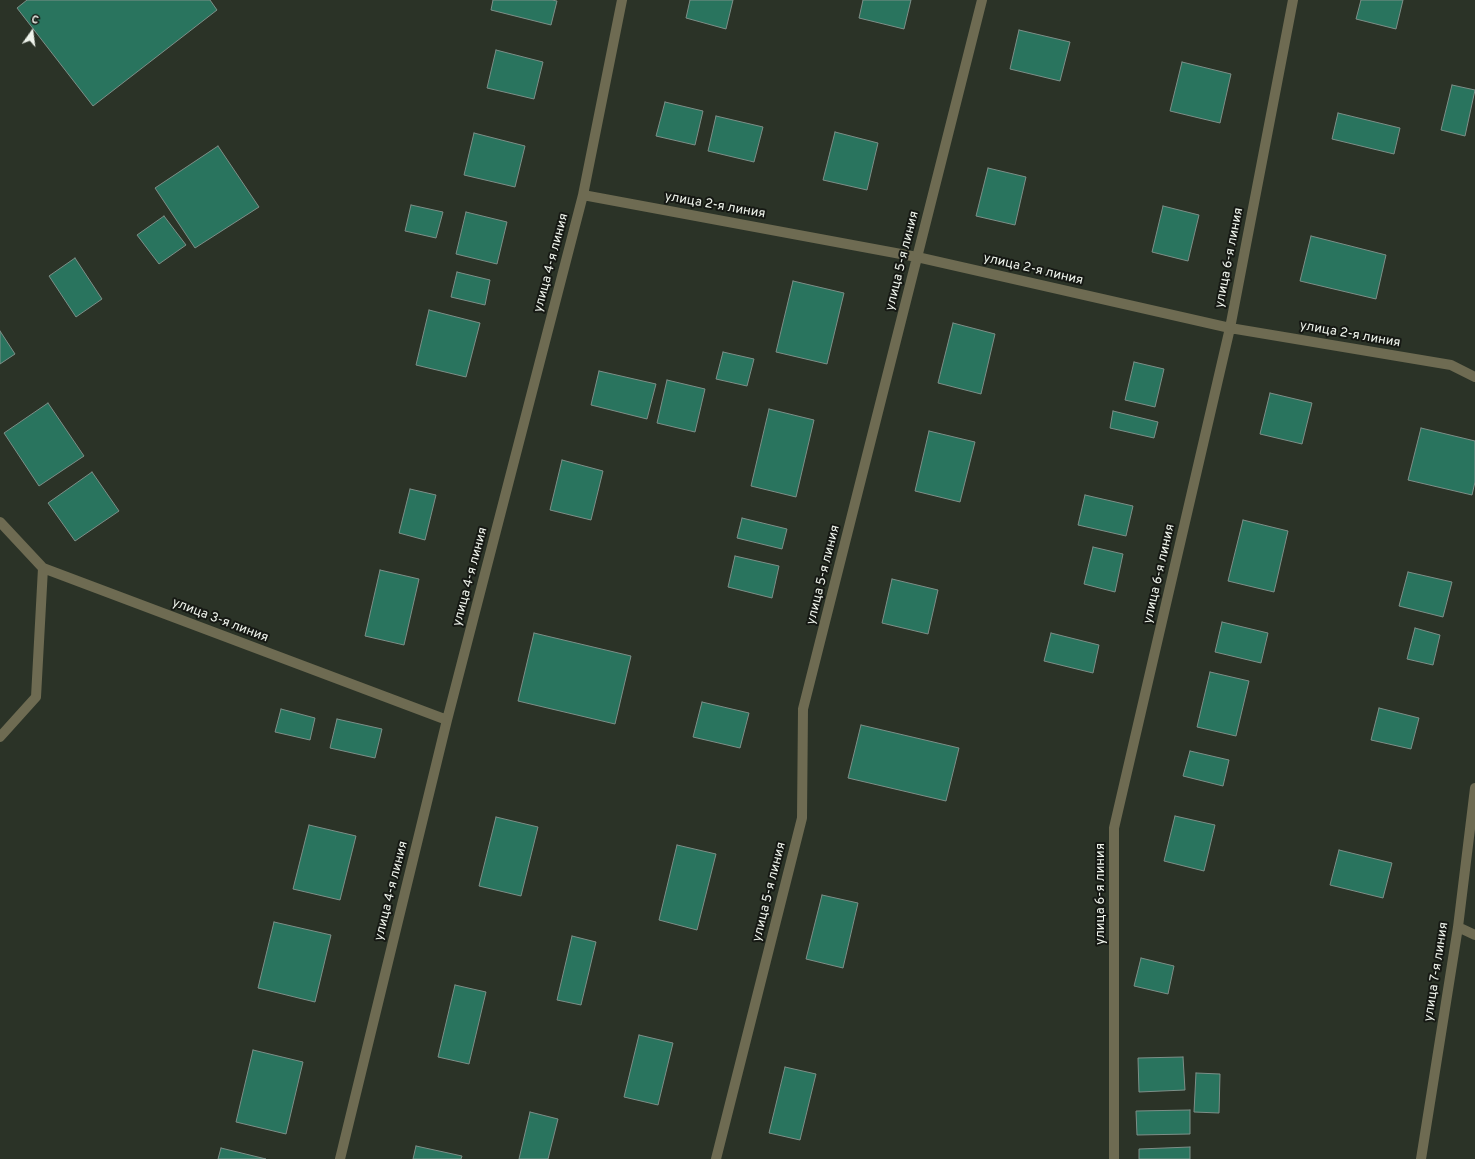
<!DOCTYPE html>
<meta charset="utf-8">
<style>
body{margin:0}
#map{position:relative;width:1475px;height:1159px;overflow:hidden;background:#2b3327;font-family:Overpass,sans-serif}
canvas{display:block}
.north{position:absolute;left:12px;top:12px;width:40px;height:40px;-webkit-text-stroke:3px #161914;paint-order:stroke;rotate:14deg;font-size:11px;font-weight:700;line-height:16px;text-align:center;color:#eff4ec}
.north::after{content:'';display:block;margin:auto;width:14px;height:18px;background:#eff4ec;clip-path:polygon(50% 0,100% 100%,50% 72%,0 100%)}
</style>
<div id="map">
<canvas width="1475" height="1159"></canvas>
<div class="north">С</div>
</div>
<script>
const ctx = document.querySelector('canvas').getContext('2d');
ctx.lineJoin = 'round';
function fillPath(path, color) { ctx.fillStyle = color; ctx.fill(path, 'evenodd'); }
const shape = rows => new Path2D(rows.map(r => 'M' + r).join(''));
function strokePath(path, color, width, dash) { ctx.strokeStyle = color; ctx.lineWidth = width; ctx.lineCap = dash ? 'butt' : 'round'; ctx.setLineDash(dash || []); ctx.stroke(path); }
function label(font, color, halo, rows, align = 'center') {
  ctx.font = font + ' Overpass,sans-serif'; ctx.lineWidth = 4; ctx.setLineDash([]); ctx.textBaseline = 'middle'; ctx.strokeStyle = halo; ctx.fillStyle = color; for (const [text, x, y, turn = 0] of rows) {
    ctx.save(); ctx.translate(x, y); ctx.rotate((+turn || 0) * Math.PI / 180); ctx.textAlign = isNaN(turn) ? turn : align; if (halo) ctx.strokeText(text, 0, 0); ctx.fillText(text, 0, 0); ctx.restore();
  }
}
const building = shape([
 [27,0,210,0,217,10,93,106,17,8,27,0],
 [493,0,552,0,557,1,551,25,491,10,493,0],
 [690,0,733,0,726,29,686,18,690,0],
 [863,0,911,0,904,29,859,18,863,0],
 [1361,0,1403,0,1396,29,1356,19,1361,0],
 [1019,30,1070,42,1060,81,1010,69,1019,30],
 [496,50,543,62,534,99,487,88,496,50],
 [1182,62,1231,74,1220,123,1170,111,1182,62],
 [1452,85,1475,90,1465,136,1441,130,1452,85],
 [665,102,703,111,695,145,656,136,665,102],
 [1338,113,1400,128,1394,154,1332,139,1338,113],
 [716,116,763,127,754,162,708,151,716,116],
 [835,132,878,143,867,190,823,180,835,132],
 [474,133,525,146,515,187,464,175,474,133],
 [218,146,259,207,195,248,155,188,218,146],
 [988,168,1026,177,1015,225,976,216,988,168],
 [411,205,443,212,436,238,405,231,411,205],
 [1163,206,1199,215,1188,261,1152,252,1163,206],
 [466,212,507,222,497,264,456,254,466,212],
 [164,216,186,245,159,264,137,235,164,216],
 [1311,236,1386,255,1376,299,1300,281,1311,236],
 [75,258,102,299,76,317,49,276,75,258],
 [457,272,490,280,485,305,451,297,457,272],
 [793,281,844,293,827,364,776,352,793,281],
 [429,310,480,323,466,377,416,365,429,310],
 [953,323,995,334,981,394,938,383,953,323],
 [0,331,15,354,0,364,0,331],
 [723,352,754,359,747,386,716,379,723,352],
 [1134,362,1164,369,1155,407,1125,400,1134,362],
 [599,371,656,384,647,419,591,405,599,371],
 [667,380,705,389,695,432,657,423,667,380],
 [1270,393,1312,403,1302,444,1260,434,1270,393],
 [48,403,84,456,39,486,4,433,48,403],
 [769,409,814,420,796,497,751,486,769,409],
 [1113,411,1158,422,1154,438,1110,428,1113,411],
 [1421,428,1475,441,1475,482,1472,495,1408,480,1421,428],
 [929,431,975,442,960,502,915,491,929,431],
 [562,460,603,471,591,520,550,510,562,460],
 [92,472,119,511,75,541,48,503,92,472],
 [410,489,436,495,425,540,399,533,410,489],
 [1085,495,1133,506,1126,536,1078,525,1085,495],
 [742,518,787,529,782,549,737,538,742,518],
 [1243,520,1288,531,1274,592,1228,581,1243,520],
 [1093,547,1123,554,1115,592,1084,584,1093,547],
 [735,556,779,566,772,598,728,587,735,556],
 [380,570,419,579,404,645,365,636,380,570],
 [1408,572,1452,582,1443,617,1399,606,1408,572],
 [892,579,938,590,928,634,882,623,892,579],
 [1222,622,1268,633,1261,663,1215,652,1222,622],
 [1415,628,1440,635,1433,665,1407,659,1415,628],
 [534,633,631,656,615,724,518,701,534,633],
 [1051,633,1099,645,1093,673,1044,661,1051,633],
 [1210,672,1249,681,1236,736,1197,727,1210,672],
 [702,702,749,713,740,748,693,737,702,702],
 [1379,708,1419,718,1411,749,1371,740,1379,708],
 [281,709,315,718,310,740,275,732,281,709],
 [337,719,382,729,375,758,330,748,337,719],
 [861,725,959,748,946,801,848,778,861,725],
 [1190,751,1229,760,1223,786,1183,776,1190,751],
 [1175,816,1215,825,1204,871,1164,861,1175,816],
 [496,817,538,827,521,896,479,886,496,817],
 [309,825,356,836,340,900,293,889,309,825],
 [677,845,716,854,697,930,659,920,677,845],
 [1339,850,1392,863,1383,898,1330,885,1339,850],
 [822,895,858,903,843,968,806,959,822,895],
 [274,922,331,935,315,1002,258,988,274,922],
 [572,936,596,942,581,1005,557,1000,572,936],
 [1141,958,1174,966,1168,994,1134,986,1141,958],
 [455,985,486,992,469,1064,438,1057,455,985],
 [639,1035,673,1043,658,1105,624,1097,639,1035],
 [253,1050,303,1062,286,1134,236,1122,253,1050],
 [1183,1057,1185,1090,1139,1092,1138,1058,1183,1057],
 [785,1067,816,1074,800,1140,769,1133,785,1067],
 [1196,1073,1220,1074,1219,1113,1194,1112,1196,1073],
 [1190,1110,1190,1134,1137,1135,1136,1111,1190,1110],
 [530,1112,558,1119,548,1159,519,1159,530,1112],
 [416,1146,462,1156,461,1159,413,1159,416,1146],
 [1190,1147,1190,1159,1139,1159,1139,1149,1190,1147],
 [221,1148,266,1159,218,1159,221,1148]
]);
const minor = shape([
 [583,195,917,257,1230,328,1451,365,1475,377],
 [0,522,43,568,447,720],
 [0,737,36,697,43,568],
 [1458,927,1475,935],
 [340,1159,447,720,583,195,622,0],
 [716,1159,802,818,803,709,982,0],
 [1114,1159,1114,828,1230,328,1293,0],
 [1421,1159,1458,927,1475,788]
]);
const streetNames = [
 ["улица 2-я линия",715,206,10],
 ["улица 6-я линия",1230,258,-79],
 ["улица 5-я линия",903,261,-76],
 ["улица 4-я линия",552,263,-75],
 ["улица 2-я линия",1033,270,13],
 ["улица 2-я линия",1350,335,10],
 ["улица 6-я линия",1160,574,-77],
 ["улица 5-я линия",824,575,-76],
 ["улица 4-я линия",471,577,-75],
 ["улица 3-я линия",220,621,21],
 ["улица 4-я линия",392,891,-76],
 ["улица 5-я линия",770,892,-76],
 ["улица 6-я линия",1101,894,-90],
 ["улица 7-я линия",1437,972,-81]
];
fillPath(building, '#29745e');
strokePath(building, '#7d8f88', 1);
strokePath(minor, '#6e6b52', 10);
label('13px', '#eff4ec', '#161914', streetNames);
</script>
